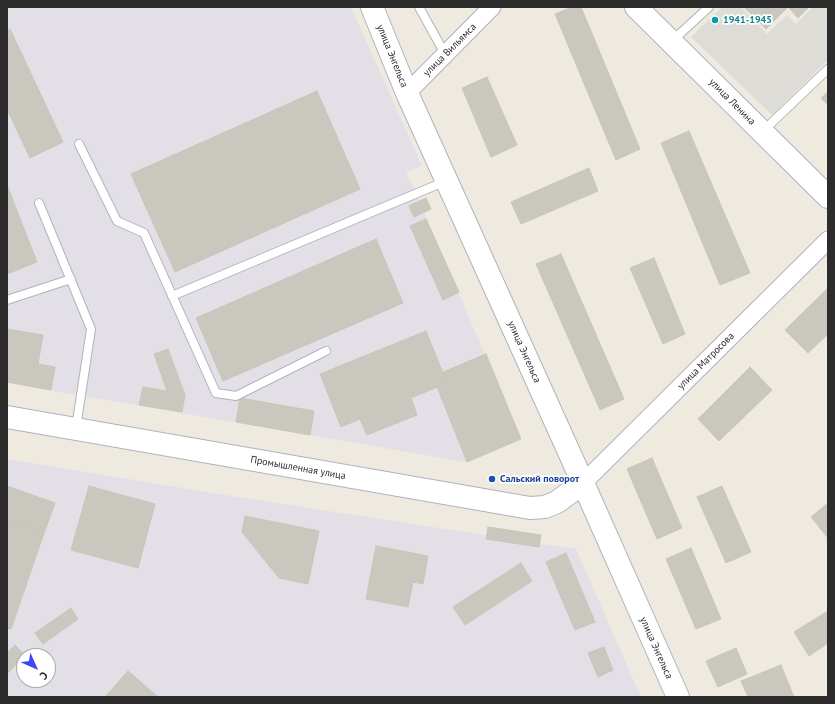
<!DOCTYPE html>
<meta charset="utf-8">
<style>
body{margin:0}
#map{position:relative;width:835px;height:704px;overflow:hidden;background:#eeeadf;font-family:"PT Sans",sans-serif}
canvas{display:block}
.frame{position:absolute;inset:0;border:8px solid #2c2c2c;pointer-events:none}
.north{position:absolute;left:16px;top:648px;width:40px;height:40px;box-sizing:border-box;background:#fff;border:1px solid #ababab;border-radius:50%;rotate:135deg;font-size:11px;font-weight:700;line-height:16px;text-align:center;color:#2c2c2c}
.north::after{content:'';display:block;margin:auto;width:14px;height:18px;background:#4343f7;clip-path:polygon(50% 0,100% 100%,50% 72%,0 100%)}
</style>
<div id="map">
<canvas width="835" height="704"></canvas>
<div class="frame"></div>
<div class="north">С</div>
</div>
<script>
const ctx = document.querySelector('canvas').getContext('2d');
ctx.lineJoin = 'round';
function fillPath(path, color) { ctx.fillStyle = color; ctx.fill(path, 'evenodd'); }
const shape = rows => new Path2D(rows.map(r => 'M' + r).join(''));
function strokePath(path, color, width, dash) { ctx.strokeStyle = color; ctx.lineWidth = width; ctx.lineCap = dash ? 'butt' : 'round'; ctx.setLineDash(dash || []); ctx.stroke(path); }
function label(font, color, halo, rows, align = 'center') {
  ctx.font = font + ' "PT Sans",sans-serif'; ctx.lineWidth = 3.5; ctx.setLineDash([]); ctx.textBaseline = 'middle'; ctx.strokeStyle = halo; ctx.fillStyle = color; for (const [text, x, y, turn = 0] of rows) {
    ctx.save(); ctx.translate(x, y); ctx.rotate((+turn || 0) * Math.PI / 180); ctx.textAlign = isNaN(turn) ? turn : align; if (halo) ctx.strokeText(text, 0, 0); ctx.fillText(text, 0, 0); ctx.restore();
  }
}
const industrial = shape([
 [7,7,351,7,422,166,406,172,419,200,427,198,431,209,424,212,521,439,466,462,7,383],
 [7,459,244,498,576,549,641,697,7,697],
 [24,656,48,656,48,680,24,680]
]);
const plaza = shape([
 [722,7,741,7,767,34,787,15,796,24,813,7,828,7,828,60,772,115,691,37]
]);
const building = shape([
 [572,7,581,7,640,149,616,160,555,14,572,7],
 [744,7,809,7,798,18,788,7,766,29,744,7],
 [10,29,63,142,30,158,7,109,7,31,10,29],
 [487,77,517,145,491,157,462,88,487,77],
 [317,91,360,189,175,272,131,174,317,91],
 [828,92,828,105,821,98,828,92],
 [689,131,750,273,720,285,661,143,689,131],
 [589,168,598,191,521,224,511,202,589,168],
 [7,185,37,262,7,274,7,185],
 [426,198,431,209,414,217,409,206,426,198],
 [426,219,459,292,443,300,410,226,426,219],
 [376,239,403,303,223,381,196,318,376,239],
 [561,254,624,399,600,410,536,264,561,254],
 [654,258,685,334,663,344,630,268,654,258],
 [828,288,828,334,808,353,785,330,828,288],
 [7,329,43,335,38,364,55,367,51,390,7,382,7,329],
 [426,331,447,383,411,398,417,415,367,435,360,419,341,427,320,374,426,331],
 [168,349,185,395,182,412,139,405,143,387,167,391,154,354,168,349],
 [486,354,521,439,467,462,437,387,447,383,443,372,486,354],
 [750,367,772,390,719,441,698,419,750,367],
 [240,398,314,411,310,435,236,422,240,398],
 [652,458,682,528,657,539,627,469,652,458],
 [7,486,55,503,44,533,7,520,7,486],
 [89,486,155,504,138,568,71,550,89,486],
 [722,486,751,552,726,563,697,497,722,486],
 [828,503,828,536,827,537,811,517,828,503],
 [245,516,319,531,308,584,279,578,242,532,245,516],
 [7,520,44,533,11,629,7,628,7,520],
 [488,527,541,535,539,547,486,539,488,527],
 [376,546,428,556,423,584,413,582,408,607,366,599,376,546],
 [691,548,721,619,696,629,666,559,691,548],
 [566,553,595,622,575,630,546,562,566,553],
 [521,563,532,581,465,625,453,607,521,563],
 [71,608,78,619,43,644,35,633,71,608],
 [828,611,828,643,809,656,794,632,828,611],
 [15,645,25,655,7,674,7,653,15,645],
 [604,647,613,670,598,677,588,653,604,647],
 [736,648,747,674,718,687,706,661,736,648],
 [781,665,794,697,748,697,741,681,781,665],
 [128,671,158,697,105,697,128,671]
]);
const lane = shape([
 [419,7,445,54],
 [672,41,709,7],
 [762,132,828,69],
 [79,144,117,221,144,233,216,393,236,396,326,351],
 [39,203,91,329,76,428],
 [172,296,446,181],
 [7,300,71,279]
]);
const street = shape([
 [407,93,492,7],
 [583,483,828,240]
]);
const secondary = shape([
 [372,7,407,93,583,483,678,697],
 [636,7,828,197],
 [7,417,530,508,545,507,557,502,583,483]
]);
const markers = [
 [715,20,4,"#0f9aa8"],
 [492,479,4,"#1a4fb4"]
];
const cultureNames = [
 ["1941-1945",723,20]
];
const streetNames = [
 ["улица Вильямса",450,50,-45],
 ["улица Энгельса",392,56,68],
 ["улица Ленина",732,102,45],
 ["улица Энгельса",524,352,66],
 ["улица Матросова",706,361,-45],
 ["Промышленная улица",298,468,10],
 ["улица Энгельса",656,648,66]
];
const transitNames = [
 ["Сальский поворот",500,479]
];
fillPath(industrial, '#e3dfe6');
fillPath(plaza, '#dedcd6');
fillPath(building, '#c9c7be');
strokePath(building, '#c9c6b9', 1);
strokePath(lane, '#b2b2bf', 10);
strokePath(street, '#b2b2bf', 19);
strokePath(secondary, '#b2b2bf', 24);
strokePath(lane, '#fff', 8);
strokePath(street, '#fff', 17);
strokePath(secondary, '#fff', 22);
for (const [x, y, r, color] of markers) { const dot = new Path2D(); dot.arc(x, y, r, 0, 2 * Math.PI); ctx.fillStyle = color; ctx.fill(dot); strokePath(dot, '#fff', 1.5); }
label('bold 10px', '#0d838f', '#fff', cultureNames, 'left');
label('10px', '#2c2c2c', '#fff', streetNames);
label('bold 10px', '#164399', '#fff', transitNames, 'left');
</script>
